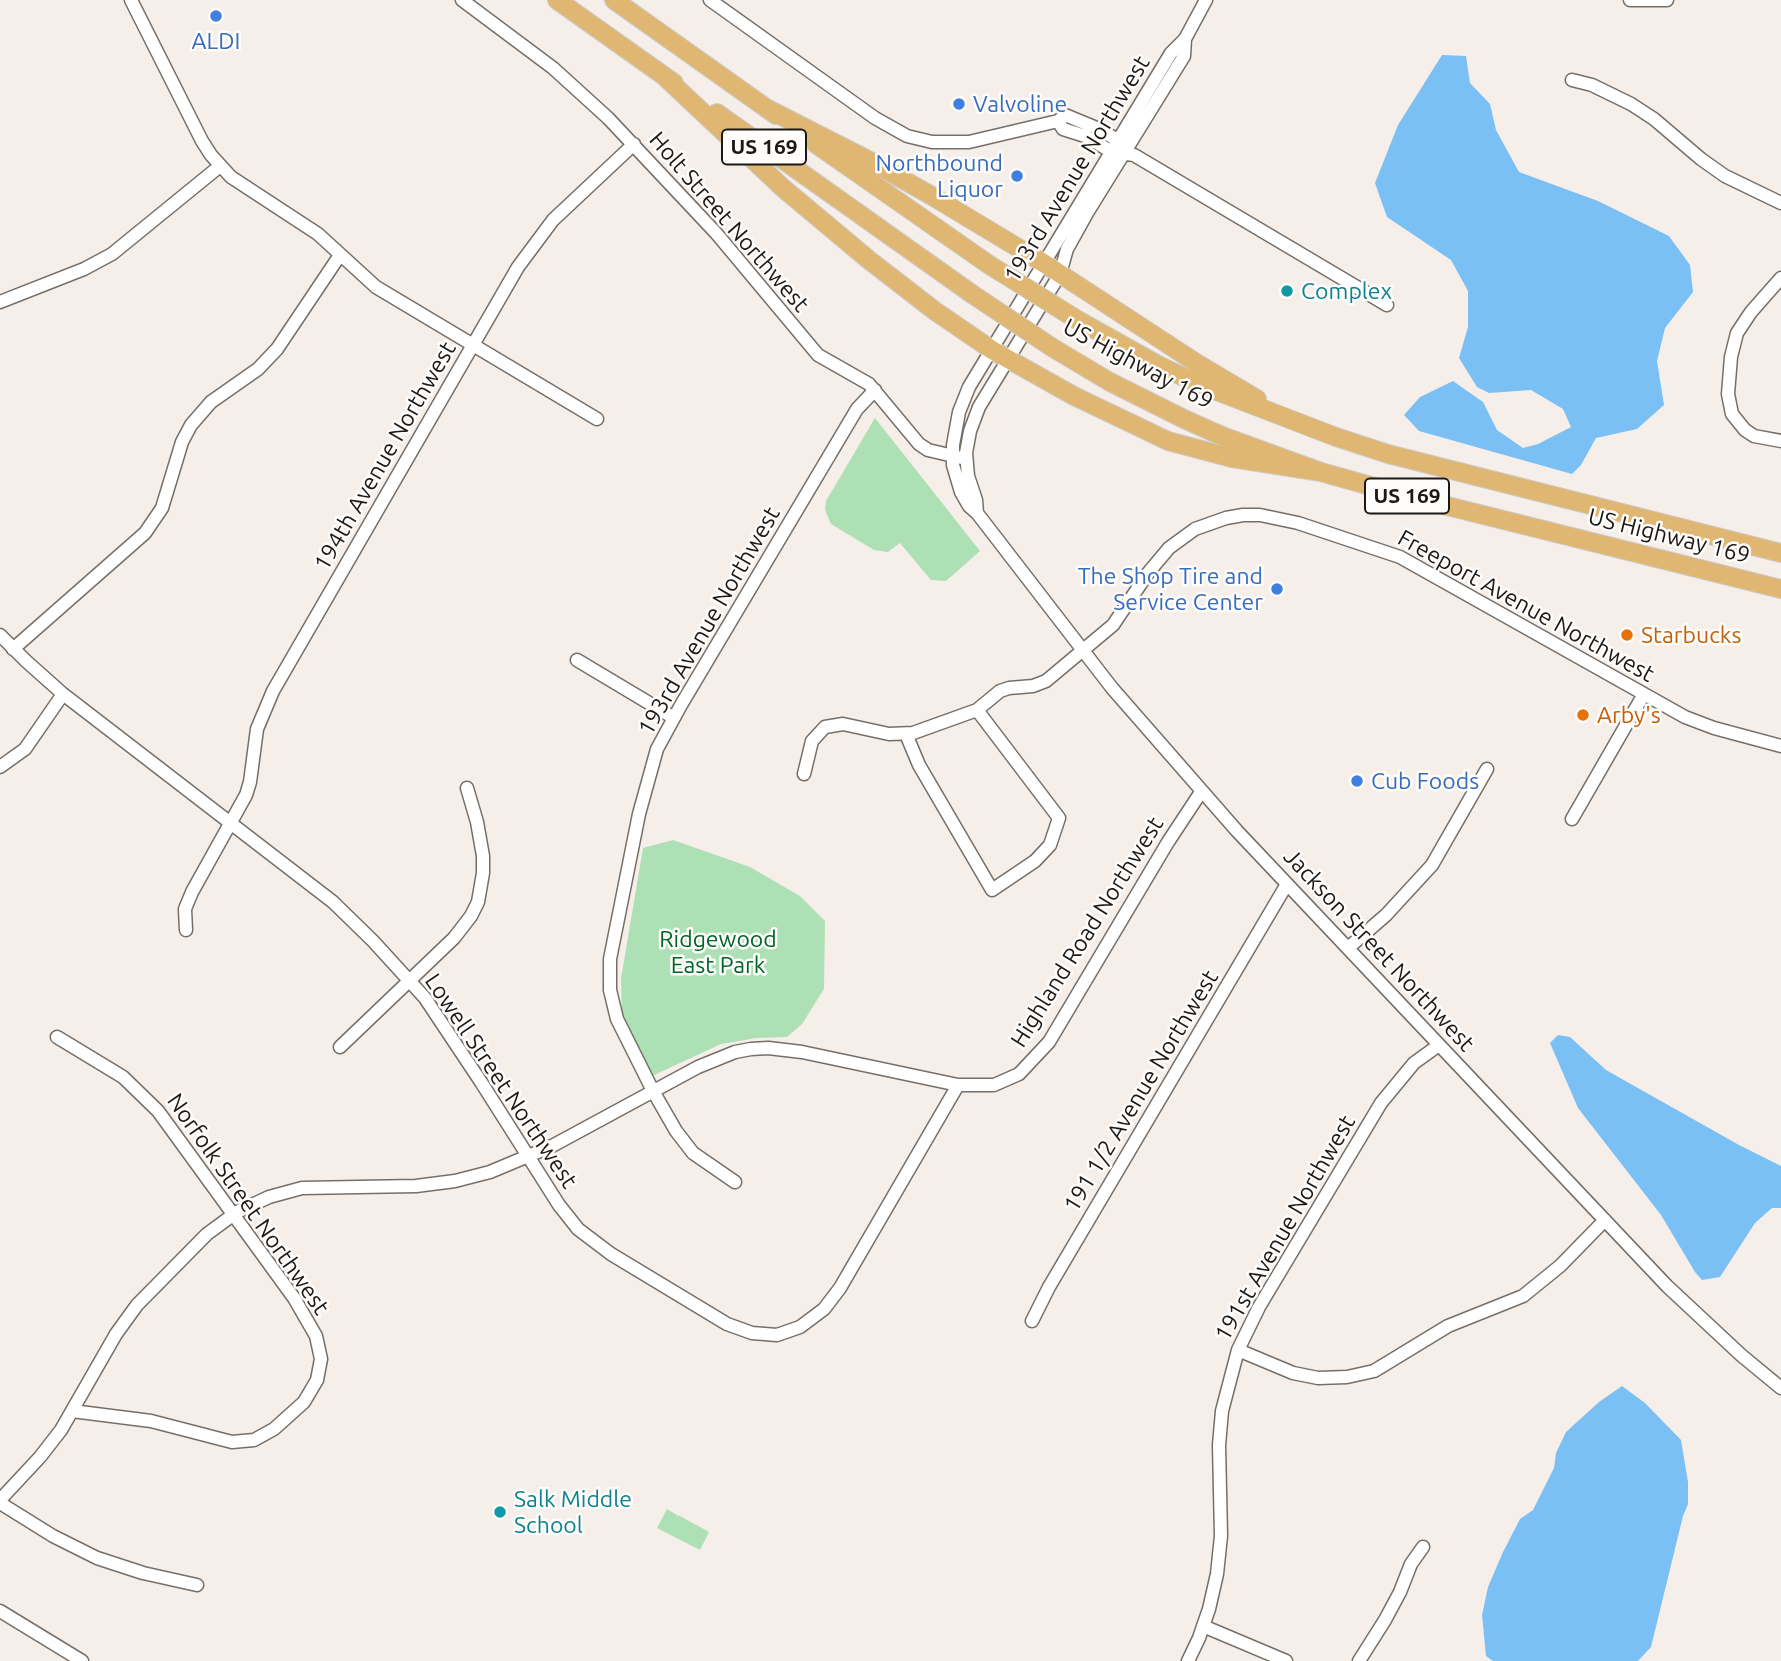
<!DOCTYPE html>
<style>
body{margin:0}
canvas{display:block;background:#f6eee9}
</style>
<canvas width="1781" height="1661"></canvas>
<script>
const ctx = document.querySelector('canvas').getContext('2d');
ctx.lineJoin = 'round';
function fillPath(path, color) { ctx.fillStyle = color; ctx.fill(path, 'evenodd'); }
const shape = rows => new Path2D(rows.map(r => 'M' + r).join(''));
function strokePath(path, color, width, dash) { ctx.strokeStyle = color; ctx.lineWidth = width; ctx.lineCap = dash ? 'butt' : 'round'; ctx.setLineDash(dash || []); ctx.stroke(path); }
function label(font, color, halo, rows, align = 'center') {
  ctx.font = font + ' Ubuntu,sans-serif'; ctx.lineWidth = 5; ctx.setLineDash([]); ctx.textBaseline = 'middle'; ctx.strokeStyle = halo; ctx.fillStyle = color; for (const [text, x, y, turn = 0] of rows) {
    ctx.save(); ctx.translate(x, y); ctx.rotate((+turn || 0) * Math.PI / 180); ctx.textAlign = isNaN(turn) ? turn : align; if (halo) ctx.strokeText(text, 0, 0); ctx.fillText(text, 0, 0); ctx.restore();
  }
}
const green = shape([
 [875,418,980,551,946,581,931,580,900,543,888,552,874,550,831,524,825,510,826,501],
 [673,840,750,867,800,896,825,921,824,989,802,1024,787,1037,756,1038,721,1044,652,1076,635,1047,622,1012,621,979,643,848],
 [667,1509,677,1515,676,1518,678,1515,709,1532,700,1550,657,1528]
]);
const water = shape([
 [1442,55,1466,56,1470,83,1490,104,1496,130,1519,172,1598,201,1669,236,1690,265,1693,292,1665,328,1657,361,1664,405,1637,429,1596,438,1581,465,1572,474,1419,431,1404,415,1420,397,1453,381,1483,402,1497,430,1523,448,1538,444,1571,427,1563,409,1531,390,1489,393,1477,387,1459,358,1468,327,1468,291,1451,260,1387,217,1375,183,1398,125],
 [1558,1035,1570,1037,1606,1070,1739,1145,1781,1166,1781,1208,1772,1208,1755,1223,1720,1277,1702,1280,1695,1272,1661,1215,1578,1108,1550,1043],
 [1622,1386,1645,1403,1681,1440,1688,1482,1688,1504,1683,1516,1651,1647,1638,1661,1493,1661,1486,1656,1482,1615,1488,1587,1503,1552,1520,1519,1533,1510,1554,1468,1556,1453,1566,1432,1599,1402]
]);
const minor = shape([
 [131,0,202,141,211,155,231,177,318,234,376,287,597,419],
 [462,0,553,68,608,118,716,233,818,355,869,384,919,444,928,450,966,459],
 [710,0,875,118,907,136,932,142,969,142,1058,121,1065,115,1099,129,1119,141,1124,148],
 [1206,0,1185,39,1171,53,969,387,959,412,953,445,953,465,961,492,969,506,977,513,1112,688,1237,831,1667,1286,1741,1355,1781,1388],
 [1630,0,1667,0],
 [1572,80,1592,85,1631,104,1654,119,1701,159,1725,176,1781,203],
 [1058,121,1063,129,1085,136,1112,152,1134,155,1387,305],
 [1781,278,1751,312,1737,333,1731,357,1728,394,1732,414,1745,430,1754,436,1781,441],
 [0,302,84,269,112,254,220,166],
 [977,513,976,500,968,476,966,453,970,431,979,407,1060,274,1067,249,1087,213,1184,56,1185,39],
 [0,635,26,661,63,694,333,902,373,941,425,998,481,1082,559,1205,578,1229,611,1254,727,1324,752,1333,777,1335,800,1327,824,1309,840,1288,958,1085],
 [13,649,145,533,162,508,182,442,191,425,211,402,258,369,277,349,340,255],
 [577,660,674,718],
 [906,734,919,765,992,890,1035,861,1050,845,1059,818,977,710],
 [0,767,25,749,63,694],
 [804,774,812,741,825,727,843,724,889,734,913,733,977,710,1000,691,1009,688,1033,686,1046,681,1113,625,1148,573,1169,548,1195,529,1226,518,1243,515,1260,515,1298,523,1400,557,1685,717,1714,728,1781,746],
 [1572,819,1644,694],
 [186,930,185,909,192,892,246,795,250,782,257,729,273,691,518,267,553,220,634,144],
 [1348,948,1386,915,1432,865,1487,769],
 [57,1037,123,1077,158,1111,294,1298,316,1336,321,1359,317,1380,304,1402,274,1429,254,1440,232,1442,151,1421,72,1411],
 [340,1047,454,938,471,916,478,902,483,873,483,856,477,822,467,788],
 [735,1182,693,1153,676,1131,653,1091,617,1019,610,990,610,959,639,814,657,749,681,705,857,409,875,390],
 [1032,1321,1049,1287,1287,884],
 [1238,1350,1293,1373,1318,1378,1347,1377,1374,1371,1448,1326,1523,1296,1560,1266,1605,1220],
 [0,1500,40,1457,61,1430,116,1334,137,1305,207,1234,237,1212,269,1197,302,1188,416,1186,455,1181,490,1172,552,1146,698,1067,735,1052,751,1049,768,1048,802,1052,958,1085,994,1085,1019,1074,1049,1042,1168,842,1201,792],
 [0,1503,53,1536,97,1558,143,1573,197,1585],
 [0,1611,82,1661],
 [1203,1626,1286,1661],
 [1188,1661,1199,1638,1209,1609,1217,1574,1221,1536,1219,1445,1222,1411,1238,1350,1259,1307,1381,1103,1414,1063,1439,1045],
 [1359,1661,1385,1620,1400,1592,1411,1564,1423,1547]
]);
const highway = shape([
 [557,0,674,83],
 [614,0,776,115],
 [665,77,783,188,869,260,935,311,992,350,1074,396,1168,441,1232,458,1321,472],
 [768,109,870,161,932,196,1045,264,1198,364,1257,399],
 [717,113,972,294],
 [816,144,988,264],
 [1076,319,1160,366,1201,385,1336,437,1388,454,1781,553],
 [1053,348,1110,382,1184,419,1222,436,1321,472,1403,495,1781,589]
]);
const highwayBridge = shape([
 [988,264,1076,319],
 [972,294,1053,348]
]);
const markers = [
 [216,16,7,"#3f7fe0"],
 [959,104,7,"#3f7fe0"],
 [1017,176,7,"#3f7fe0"],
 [1287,291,7,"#0f9aa8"],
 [1277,589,7,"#3f7fe0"],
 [1627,635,7,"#e8710a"],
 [1583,715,7,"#e8710a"],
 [1357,781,7,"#3f7fe0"],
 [500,1512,7,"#0f9aa8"]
];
const shields = [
 [764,147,84],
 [1407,496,84]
];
const shieldNames = [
 ["US 169",764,147],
 ["US 169",1407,496]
];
const shopNames = [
 ["ALDI",216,41,"center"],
 ["Valvoline",973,104],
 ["Northbound",1003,163,"right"],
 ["Liquor",1003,189,"right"],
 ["The Shop Tire and",1263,576,"right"],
 ["Service Center",1263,602,"right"],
 ["Cub Foods",1371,781]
];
const streetNames = [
 ["193rd Avenue Northwest",1077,169,-59],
 ["Holt Street Northwest",729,222,49],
 ["US Highway 169",1138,364,28],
 ["194th Avenue Northwest",385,456,-60],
 ["US Highway 169",1669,536,14],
 ["Freeport Avenue Northwest",1526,606,29],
 ["193rd Avenue Northwest",709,621,-60],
 ["Highland Road Northwest",1087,932,-58],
 ["Jackson Street Northwest",1379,950,47],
 ["Lowell Street Northwest",501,1081,56],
 ["191 1/2 Avenue Northwest",1141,1091,-59],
 ["Norfolk Street Northwest",248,1204,55],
 ["191st Avenue Northwest",1285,1228,-60]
];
const cultureNames = [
 ["Complex",1301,291],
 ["Salk Middle",514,1499],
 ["School",514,1525]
];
const foodNames = [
 ["Starbucks",1641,635],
 ["Arby's",1597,715]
];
const parkNames = [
 ["Ridgewood",718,939],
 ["East Park",718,965]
];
fillPath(green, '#ade0b4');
fillPath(water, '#7bc0f5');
strokePath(minor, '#756f6a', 15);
strokePath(highway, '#cdcccc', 20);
strokePath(minor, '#fff', 12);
strokePath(highway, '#dfb773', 18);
strokePath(highwayBridge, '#cdcccc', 20, []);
strokePath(highwayBridge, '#dfb773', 18);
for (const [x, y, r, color] of markers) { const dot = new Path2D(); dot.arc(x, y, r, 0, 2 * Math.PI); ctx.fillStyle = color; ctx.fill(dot); strokePath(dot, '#fefdfc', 2.5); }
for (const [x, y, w] of shields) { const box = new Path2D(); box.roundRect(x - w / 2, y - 17.5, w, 35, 5); ctx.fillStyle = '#fefdfc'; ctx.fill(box); strokePath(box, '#1b1816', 2); }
label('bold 21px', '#1b1816', null, shieldNames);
label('23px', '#366cbe', '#fefdfc', shopNames, 'left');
label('23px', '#1b1816', '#fefdfc', streetNames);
label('23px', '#0d838f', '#fefdfc', cultureNames, 'left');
label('23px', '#c56008', '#fefdfc', foodNames, 'left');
label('23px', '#006527', '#fefdfc', parkNames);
</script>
